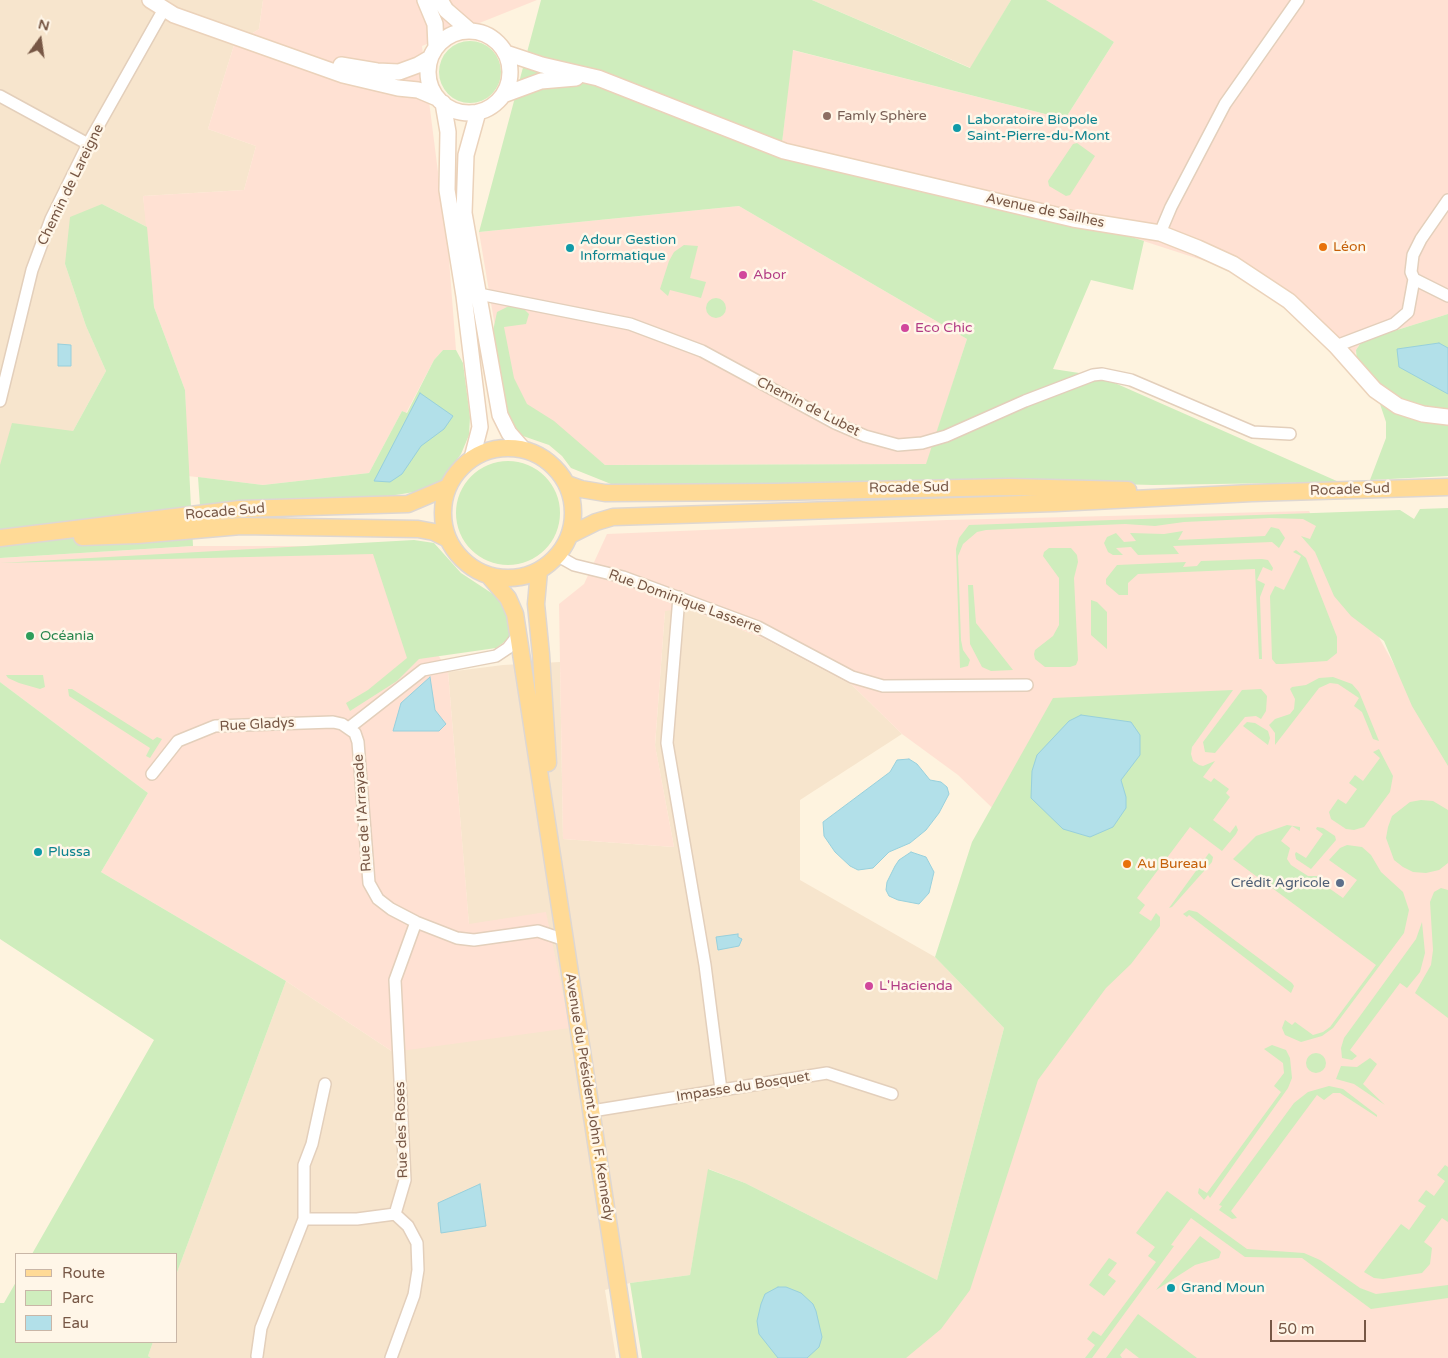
<!DOCTYPE html>
<meta charset="utf-8">
<style>
body{margin:0}
#map{position:relative;width:1448px;height:1358px;overflow:hidden;background:#fef3df;font-family:"Varela Round",sans-serif}
canvas{display:block}
.legend{position:absolute;left:15px;top:1253px;width:162px;height:90px;box-sizing:border-box;background:#fff6e8;border:1px solid #c9b6a7;margin:0;padding:6px 9px;list-style:none;font-size:15px;color:#775745}
.legend li{display:flex;align-items:center;gap:10px;height:25px}
.legend b{width:25px;border:1px solid #c9b6a7}
.north{position:absolute;left:15px;top:15px;width:50px;height:50px;-webkit-text-stroke:4px #fff6e8;paint-order:stroke;rotate:14deg;font-size:14px;font-weight:700;line-height:20px;text-align:center;color:#775745}
.north::after{content:'';display:block;margin:auto;width:18px;height:22px;background:#775745;clip-path:polygon(50% 0,100% 100%,50% 72%,0 100%)}
.scale{position:absolute;left:1270px;top:1320px;width:96px;height:22px;box-sizing:border-box;border:2px solid #775745;border-top:0;padding-left:6px;font-size:15px;line-height:18px;white-space:nowrap;color:#775745;-webkit-text-stroke:4px #fff6e8;paint-order:stroke}
</style>
<div id="map">
<canvas width="1448" height="1358"></canvas>
<ul class="legend">
<li><b style="height:6px;background:#ffda96"></b>Route</li>
<li><b style="height:14px;background:#cfedbd"></b>Parc</li>
<li><b style="height:14px;background:#b2e0e9"></b>Eau</li>
</ul>
<div class="north">N</div>
<div class="scale">50 m</div>
</div>
<script>
const ctx = document.querySelector('canvas').getContext('2d');
ctx.lineJoin = 'round';
function fillPath(path, color) { ctx.fillStyle = color; ctx.fill(path, 'evenodd'); }
const shape = rows => new Path2D(rows.map(r => 'M' + r).join(''));
function strokePath(path, color, width, dash) { ctx.strokeStyle = color; ctx.lineWidth = width; ctx.lineCap = dash ? 'butt' : 'round'; ctx.setLineDash(dash || []); ctx.stroke(path); }
function label(font, color, halo, rows, align = 'center') {
  ctx.font = font + ' "Varela Round",sans-serif'; ctx.lineWidth = 5; ctx.setLineDash([]); ctx.textBaseline = 'middle'; ctx.strokeStyle = halo; ctx.fillStyle = color; for (const [text, x, y, turn = 0] of rows) {
    ctx.save(); ctx.translate(x, y); ctx.rotate((+turn || 0) * Math.PI / 180); ctx.textAlign = isNaN(turn) ? turn : align; if (halo) ctx.strokeText(text, 0, 0); ctx.fillText(text, 0, 0); ctx.restore();
  }
}
const residential = shape([
 [0,0,263,0,259,29,234,45,208,129,256,146,244,190,143,196,147,227,102,204,65,264,86,326,106,371,73,431,0,465],
 [812,0,1011,0,971,68],
 [686,608,767,640,852,685,902,734,800,800,800,880,935,957,1004,1028,937,1280,745,1183,709,1169,690,1275,630,1283,605,1290,616,1358,151,1358,148,1356,153,1342,176,1342,176,1275,286,981,393,1052,469,925,448,672,503,665,560,662,563,839,674,847,655,746,665,610]
]);
const commercial = shape([
 [263,0,537,0,422,46,449,259,456,350,443,350,434,360,406,413,402,411,369,473,263,485,188,476,185,390,154,307,143,196,244,190,256,146,208,129,234,45,259,29],
 [1046,0,1448,0,1448,314,1362,341,1356,350,1355,356,1276,284,1017,200,782,143,792,50,1065,119,1114,42],
 [739,206,967,339,927,464,605,465,506,392,479,232],
 [1309,511,1448,762,1448,1358,892,1358,972,1237,1030,1013,1111,922,958,775,902,734,852,685,767,640,686,608,665,611,655,745,674,847,563,839,559,604,584,584,607,534,947,520],
 [193,546,376,546,448,672,469,924,546,912,570,1028,393,1052,286,981,101,872,148,793,0,682,0,558]
]);
const green = shape([
 [541,0,812,0,970,68,1011,0,1046,0,1102,34,1114,42,1065,119,793,50,782,143,1017,200,1144,241,1133,290,1091,280,1053,369,1099,376,1339,482,1153,485,962,480,751,485,611,484,571,468,562,456,549,445,520,435,508,416,493,331,497,312,509,306,523,308,529,314,526,324,504,327,514,378,527,404,554,421,605,465,926,464,967,339,739,206,479,232],
 '439 72a31 31 0 1 1 62 0a31 31 0 1 1-62 0Z',
 [1077,143,1095,156,1070,195,1066,196,1049,186,1048,181,1073,144],
 [102,204,147,227,154,307,185,390,193,546,0,558,0,465,12,423,73,431,106,371,86,326,65,264,70,217],
 [684,245,698,246,690,278,706,282,701,298,670,290,668,296,660,289,669,261,674,252],
 '706 308a10 10 0 1 1 20 0a10 10 0 1 1-20 0Z',
 [1448,314,1448,409,1430,409,1397,398,1387,391,1357,362,1356,350,1362,341],
 [443,350,456,350,463,363,470,417,469,435,461,454,440,483,427,490,383,497,200,506,198,477,263,485,369,473,402,411,407,413,434,360],
 [1379,401,1448,422,1448,476,1370,480,1386,438,1386,422],
 '456 513a52 52 0 1 1 104 0a52 52 0 1 1-104 0Z',
 [1448,508,1448,766,1412,706,1384,641,1351,616,1334,596,1315,552,1301,536,1310,539,1316,526,1303,519,1270,518,1184,522,1155,526,1125,524,986,530,977,532,963,544,958,556,961,640,963,650,970,660,968,666,960,668,956,549,959,538,969,525,1400,510,1414,519,1420,509],
 [1271,527,1279,529,1285,538,1279,548,1272,542,1173,546,1179,554,1138,555,1131,547,1116,548,1123,555,1113,555,1108,552,1104,543,1107,537,1116,533,1124,542,1136,541,1130,533,1164,534,1183,531,1178,540,1265,536],
 [414,540,434,543,461,573,502,600,512,624,511,637,496,648,419,659,397,681,350,711,346,703,368,690,407,658,373,554,0,563],
 [1049,548,1071,548,1077,555,1078,562,1074,578,1078,660,1076,665,1070,667,1045,667,1035,659,1034,654,1035,650,1053,636,1059,625,1059,578,1043,556,1044,552],
 [1296,550,1306,558,1337,637,1337,653,1327,661,1282,664,1276,664,1272,659,1270,596,1275,586,1284,590,1301,556,1293,552],
 [1262,559,1268,560,1273,568,1272,571,1263,567,1257,580,1265,584,1260,597,1262,659,1259,659,1255,569,1138,574,1128,583,1128,595,1119,595,1106,584,1106,579,1117,565,1186,562,1183,567,1197,566,1201,561],
 [968,585,973,585,976,623,1013,670,991,671,982,667,970,644],
 [1091,600,1097,602,1107,612,1107,649,1091,635],
 [6,675,43,675,45,687,40,689,19,683,8,678],
 [1333,677,1352,684,1359,692,1379,741,1373,739,1362,712,1354,706,1359,698,1338,684,1330,683,1319,688,1275,745,1275,733,1269,725,1275,719,1290,714,1294,709,1295,699,1290,689,1292,687,1306,685,1319,678],
 [0,682,148,793,101,872,286,981,176,1275,176,1254,32,1254,154,1040,0,939],
 [68,689,72,689,153,740,157,737,162,739,150,758,146,756,150,748,69,696],
 [1261,689,1267,696,1266,711,1261,719,1256,716,1245,717,1215,753,1205,752,1203,742,1242,690],
 [1233,690,1192,747,1191,754,1193,761,1199,765,1203,766,1215,761,1203,777,1211,782,1214,778,1229,789,1226,793,1230,797,1213,820,1230,833,1236,825,1238,830,1236,834,1222,851,1190,827,1137,898,1145,905,1139,913,1151,921,1156,913,1160,917,1160,926,1131,964,1106,988,1038,1080,970,1290,941,1329,906,1358,642,1358,630,1283,690,1275,708,1169,745,1183,937,1280,1004,1028,935,957,972,842,1053,698],
 [1247,722,1255,723,1268,731,1270,738,1268,745,1243,726],
 [1379,749,1393,776,1390,792,1364,827,1354,830,1346,829,1331,819,1329,812,1338,799,1346,804,1357,789,1349,783,1355,775,1363,781,1380,758,1373,752],
 [1421,800,1433,801,1448,810,1448,863,1439,870,1426,873,1413,872,1403,867,1394,860,1386,838,1388,827,1392,816,1410,802],
 [1287,825,1300,827,1300,831,1292,826,1281,841,1290,848,1287,859,1291,865,1308,876,1318,876,1316,879,1343,898,1357,880,1329,860,1340,848,1347,845,1362,847,1371,855,1381,872,1403,892,1409,910,1404,933,1333,1028,1322,1036,1301,1042,1285,1035,1282,1028,1285,1020,1292,1025,1295,1022,1313,1035,1323,1032,1330,1027,1376,965,1233,859,1256,836],
 [1317,827,1323,828,1335,836,1336,840,1311,869,1296,859,1295,854,1296,852,1306,858,1323,834,1316,829],
 [1209,853,1213,857,1212,862,1172,907,1169,908],
 [1441,888,1448,890,1448,1018,1415,993,1431,965,1433,950,1430,902,1434,892],
 [1189,910,1197,912,1292,983,1294,986,1291,993,1189,915,1187,917,1183,914],
 [1422,922,1425,953,1420,972,1407,988,1400,983,1350,1050,1357,1056,1352,1060,1342,1058,1341,1048,1344,1038,1416,939],
 [1272,1045,1286,1050,1290,1058,1292,1078,1288,1088,1210,1198,1208,1195,1204,1200,1198,1193,1199,1188,1207,1193,1281,1092,1274,1086,1284,1073,1283,1063,1264,1049],
 '1306 1063a10 10 0 1 1 20 0a10 10 0 1 1-20 0Z',
 [1370,1058,1377,1064,1363,1084,1385,1105,1354,1084,1336,1079,1341,1066,1357,1067],
 [1329,1086,1343,1089,1377,1115,1377,1117,1340,1093,1333,1093,1324,1100,1317,1095,1231,1211,1237,1218,1232,1219,1219,1210,1222,1206,1219,1205,1294,1103,1308,1092],
 [1445,1165,1448,1167,1448,1222,1442,1218,1424,1242,1432,1248,1430,1264,1422,1273,1383,1279,1374,1278,1364,1272,1401,1224,1409,1230,1426,1206,1418,1201,1426,1190,1434,1196,1445,1181,1437,1175],
 [1167,1191,1247,1249,1304,1253,1320,1260,1360,1288,1376,1294,1448,1285,1448,1298,1371,1309,1302,1258,1245,1257,1191,1218,1171,1245,1174,1246,1092,1358,1085,1358,1095,1345,1087,1339,1093,1331,1101,1336,1156,1262,1148,1256,1155,1247,1136,1233],
 [1200,1236,1219,1250,1221,1252,1219,1258,1195,1265,1156,1290],
 [1109,1258,1117,1263,1108,1275,1116,1281,1104,1296,1089,1285],
 [16,1282,16,1342,153,1342,148,1356,151,1358,0,1358,0,1303,4,1303],
 [1138,1314,1197,1358,1139,1358,1126,1348,1120,1355,1122,1358,1106,1358]
]);
const water = shape([
 [1439,343,1448,348,1448,394,1399,367,1397,349,1439,343],
 [58,344,71,345,71,366,58,366,58,344],
 [420,393,453,416,444,429,421,446,402,474,390,482,374,481,420,393],
 [430,677,435,710,446,724,439,731,393,731,401,703,430,677],
 [1081,715,1131,722,1140,735,1140,755,1121,780,1126,797,1126,808,1113,827,1090,837,1063,829,1031,798,1032,771,1037,755,1069,721,1081,715],
 [909,759,917,764,930,780,941,782,947,787,949,794,939,813,926,830,910,843,889,852,873,868,858,870,850,866,835,852,824,836,823,822,890,772,897,760,909,759],
 [911,852,926,857,934,872,929,893,919,904,898,900,889,896,886,890,887,882,895,866,899,860,911,852],
 [738,934,738,937,742,939,739,946,718,950,716,937,738,934],
 [480,1184,486,1226,441,1233,438,1203,480,1184],
 [778,1287,786,1287,801,1293,813,1304,816,1311,822,1337,819,1347,807,1358,778,1358,759,1334,757,1321,761,1304,765,1294,778,1287]
]);
const street = shape([
 [0,96,88,144],
 [1160,233,1171,207,1225,104,1298,0],
 [1414,279,1448,296],
 [471,295,479,294,630,324,702,351,835,423,865,436,898,445,922,443,946,436,1025,401,1093,375,1102,374,1131,380,1253,432,1290,434],
 [1336,346,1394,324,1408,312,1414,279,1411,272,1413,255,1421,239,1448,200],
 [0,401,32,270,51,219,88,144,164,9],
 [558,556,574,565,623,577,758,627,852,677,883,686,1027,685],
 [679,597,667,743,705,965,721,1090],
 [350,727,423,670,496,656,508,648,519,634],
 [152,774,178,741,215,726,333,722,342,724,355,733,358,742,369,883,378,899,391,909,416,922,457,938,474,940,538,931,565,940],
 [592,1111,827,1073,892,1094],
 [395,1214,405,1180,395,980,416,922],
 [304,1219,357,1219,395,1214],
 [257,1356,261,1328,304,1219,304,1165,312,1144,325,1084],
 [391,1358,414,1295,418,1270,417,1243,408,1226,395,1214]
]);
const secondary = shape([
 [150,0,174,15,343,75,398,88,418,90,437,98],
 [425,0,435,24,436,47],
 [440,0,446,10,469,30],
 '428 72a41 41 0 1 1 82 0a41 41 0 1 1-82 0Z',
 [506,53,542,65,598,78,784,151,1073,219,1160,233,1198,248,1233,264,1289,301,1336,346,1375,390,1398,406,1423,414,1448,417],
 [341,65,377,71,399,72,418,65,430,58],
 [503,95,541,81,576,78],
 [443,103,448,132,447,190,464,296,480,427,472,458],
 [478,112,466,155,464,213,500,415,509,433,523,449]
]);
const primary = shape([
 '443 513a65 65 0 1 1 130 0a65 65 0 1 1-130 0Z',
 [567,484,581,489,605,493,774,492,1009,487,1128,490],
 [570,535,596,522,613,517,1055,503,1252,493,1448,487],
 [82,537,137,535,241,526,418,529,434,532,448,539],
 [0,538,240,509,408,504,448,487],
 [539,571,536,604,541,655,548,763],
 [489,576,508,598,515,614,629,1358]
]);
const markers = [
 [827,116,5,"#8d6e63"],
 [957,128,5,"#0f9aa8"],
 [1323,247,5,"#e8710a"],
 [570,248,5,"#0f9aa8"],
 [743,275,5,"#d1479c"],
 [905,328,5,"#d1479c"],
 [30,636,5,"#2e9e5b"],
 [38,852,5,"#0f9aa8"],
 [1127,864,5,"#e8710a"],
 [1340,883,5,"#5c6f8a"],
 [869,986,5,"#d1479c"],
 [1171,1288,5,"#0f9aa8"]
];
const educationNames = [
 ["Famly Sphère",837,116]
];
const cultureNames = [
 ["Laboratoire Biopole",967,120],
 ["Saint-Pierre-du-Mont",967,136],
 ["Adour Gestion",580,240],
 ["Informatique",580,256],
 ["Plussa",48,852],
 ["Grand Moun",1181,1288]
];
const streetNames = [
 ["Chemin de Lareigne",71,185,-64],
 ["Avenue de Sailhes",1045,211,12],
 ["Chemin de Lubet",808,407,27],
 ["Rocade Sud",909,488,-1],
 ["Rocade Sud",1350,490,-2],
 ["Rocade Sud",225,512,-5],
 ["Rue Dominique Lasserre",685,602,20],
 ["Rue Gladys",257,725,-3],
 ["Rue de l'Arrayade",363,813,-94],
 ["Impasse du Bosquet",743,1087,-9],
 ["Avenue du Président John F. Kennedy",589,1097,81],
 ["Rue des Roses",402,1130,-92]
];
const foodNames = [
 ["Léon",1333,247],
 ["Au Bureau",1137,864]
];
const hotelNames = [
 ["Abor",753,275],
 ["Eco Chic",915,328],
 ["L'Hacienda",879,986]
];
const leisureNames = [
 ["Océania",40,636]
];
const serviceNames = [
 ["Crédit Agricole",1330,883]
];
fillPath(residential, '#f7e5cd');
fillPath(commercial, '#ffe1d3');
fillPath(green, '#cfedbd');
fillPath(water, '#b2e0e9');
strokePath(water, '#98d0dc', 1);
strokePath(street, '#e3cfbb', 14);
strokePath(secondary, '#ebd2ba', 18);
strokePath(primary, '#ded7d2', 19);
strokePath(street, '#fff', 11);
strokePath(secondary, '#fff', 15);
strokePath(primary, '#ffda96', 16);
for (const [x, y, r, color] of markers) { const dot = new Path2D(); dot.arc(x, y, r, 0, 2 * Math.PI); ctx.fillStyle = color; ctx.fill(dot); strokePath(dot, '#fff6e8', 2); }
label('14px', '#785e54', '#fff6e8', educationNames, 'left');
label('14px', '#0d838f', '#fff6e8', cultureNames, 'left');
label('14px', '#775745', '#fff6e8', streetNames);
label('14px', '#c56008', '#fff6e8', foodNames, 'left');
label('14px', '#b23c85', '#fff6e8', hotelNames, 'left');
label('14px', '#27864d', '#fff6e8', leisureNames, 'left');
label('14px', '#4e5e75', '#fff6e8', serviceNames, 'right');
</script>
